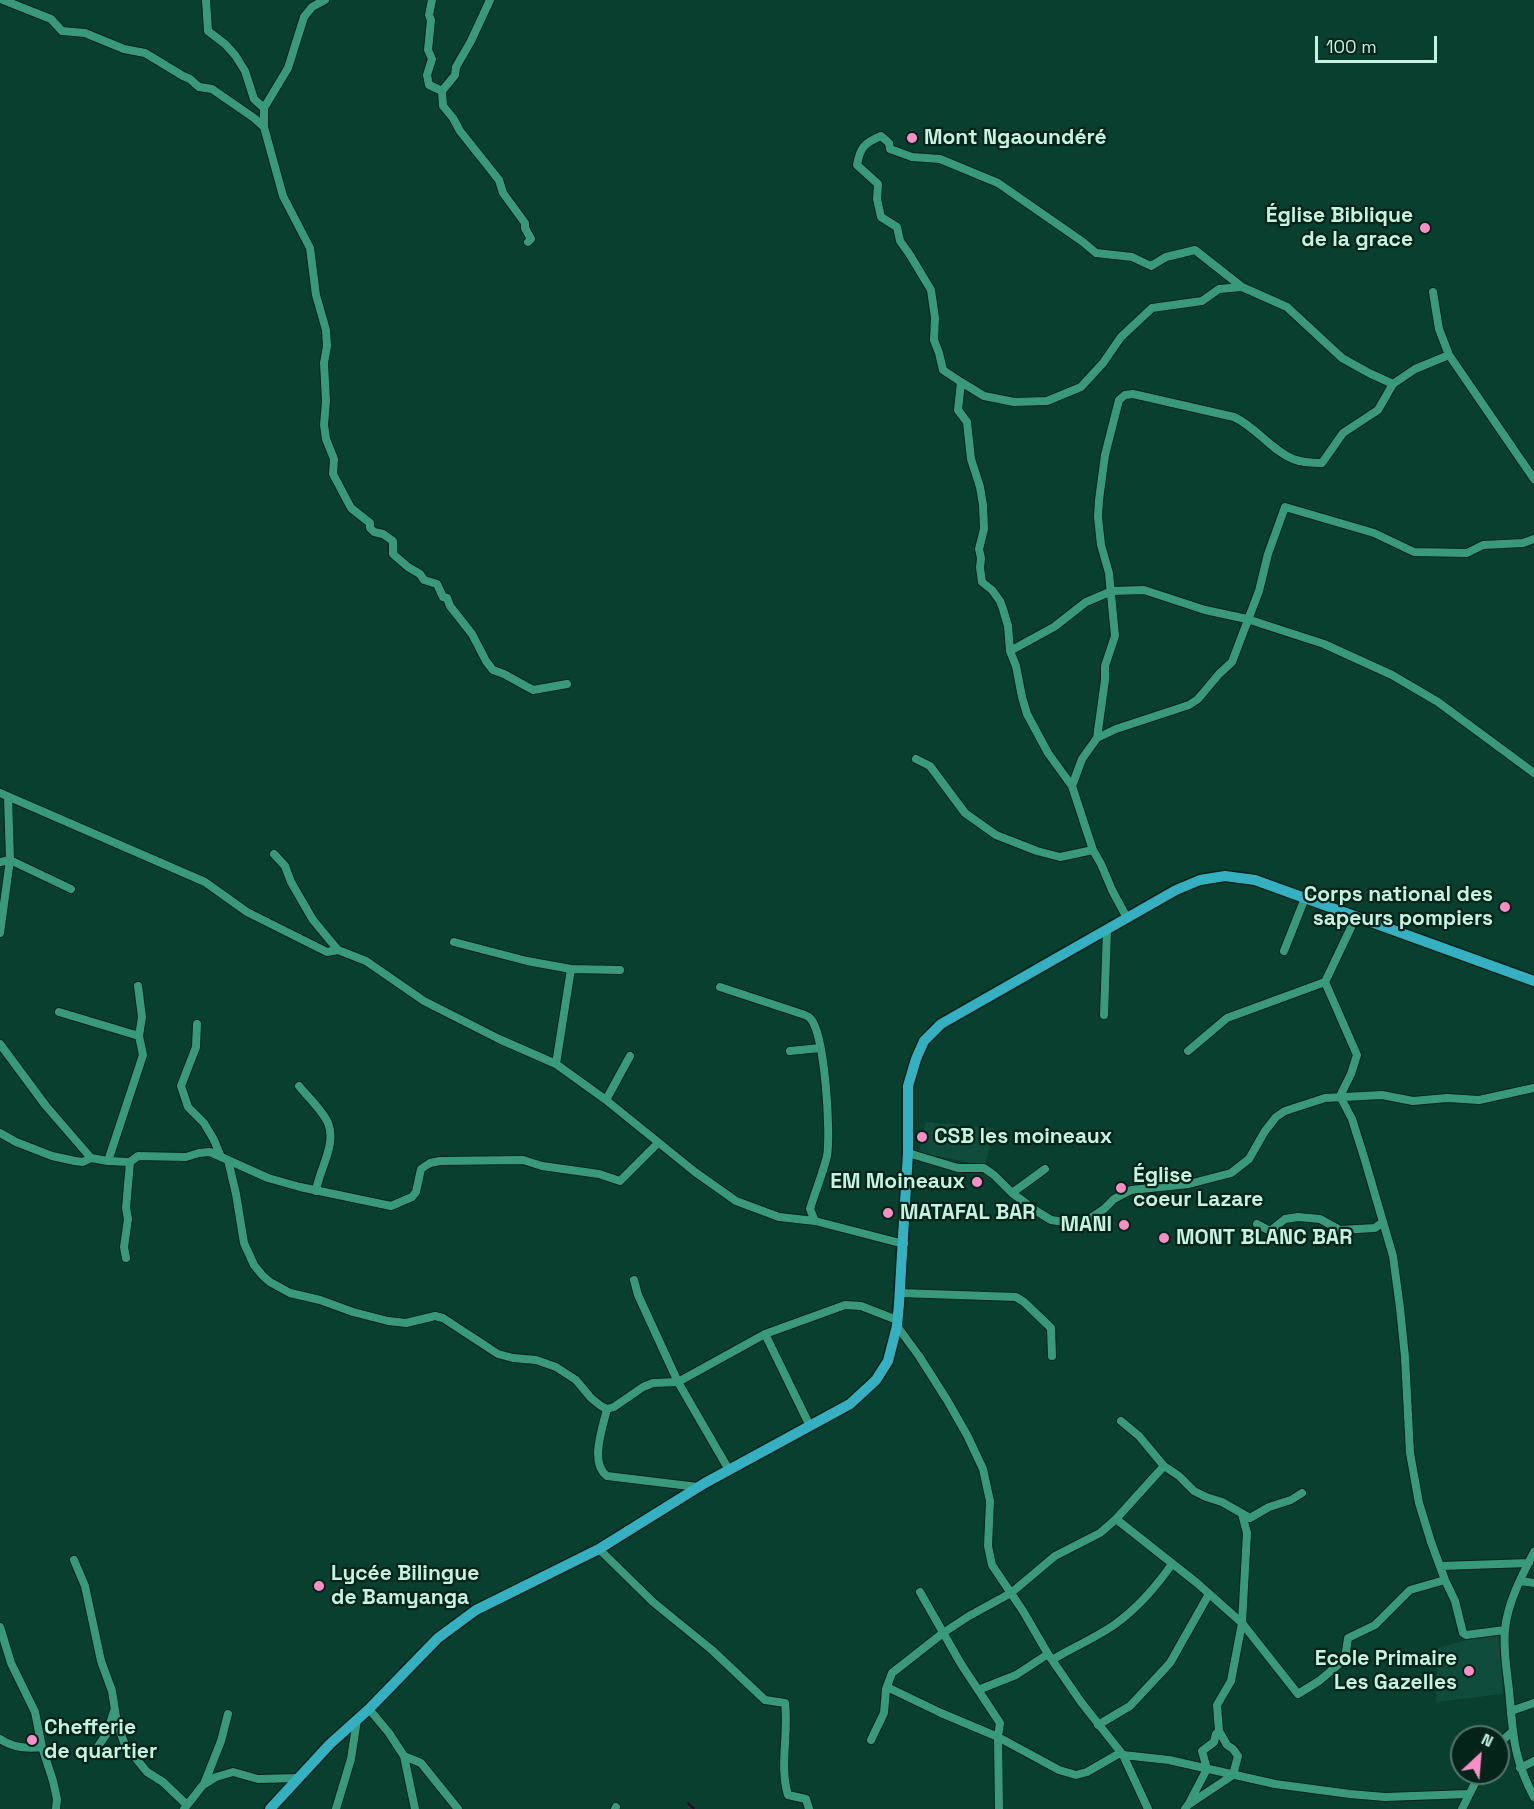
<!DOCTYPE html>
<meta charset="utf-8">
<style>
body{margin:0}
#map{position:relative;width:1534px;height:1809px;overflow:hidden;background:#083f2f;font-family:"Space Grotesk",sans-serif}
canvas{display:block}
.north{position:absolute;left:1450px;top:1725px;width:60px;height:60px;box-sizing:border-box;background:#042319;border:2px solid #527669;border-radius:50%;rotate:26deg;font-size:16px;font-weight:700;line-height:24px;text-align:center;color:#c6f2e0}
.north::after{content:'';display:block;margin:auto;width:21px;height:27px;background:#fa8fc7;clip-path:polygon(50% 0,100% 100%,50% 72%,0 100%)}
.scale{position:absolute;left:1315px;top:36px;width:122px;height:27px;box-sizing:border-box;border:3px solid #c6f2e0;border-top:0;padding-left:8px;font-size:18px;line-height:21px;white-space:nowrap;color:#c6f2e0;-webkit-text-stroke:4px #042319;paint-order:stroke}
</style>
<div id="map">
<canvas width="1534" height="1809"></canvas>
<div class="north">N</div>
<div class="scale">100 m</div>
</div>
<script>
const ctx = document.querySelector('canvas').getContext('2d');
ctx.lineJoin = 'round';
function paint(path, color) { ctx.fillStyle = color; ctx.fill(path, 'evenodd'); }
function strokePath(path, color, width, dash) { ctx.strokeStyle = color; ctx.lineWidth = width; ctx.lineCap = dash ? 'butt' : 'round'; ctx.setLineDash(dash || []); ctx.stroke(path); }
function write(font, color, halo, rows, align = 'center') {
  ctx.font = font + ' "Space Grotesk",sans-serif'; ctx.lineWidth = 4.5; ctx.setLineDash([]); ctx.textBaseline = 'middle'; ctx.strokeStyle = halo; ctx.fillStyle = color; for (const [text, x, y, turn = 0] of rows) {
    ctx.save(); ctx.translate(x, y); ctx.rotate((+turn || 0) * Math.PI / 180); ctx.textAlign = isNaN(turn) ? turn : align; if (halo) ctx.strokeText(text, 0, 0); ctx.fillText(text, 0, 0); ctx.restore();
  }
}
const built = new Path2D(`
 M926,1122L994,1128L985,1166L919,1152Z
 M1499,1631L1503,1694L1436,1702L1438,1648Z`);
const stream = new Path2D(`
 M688,1803L694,1809`);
const minor = new Path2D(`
 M3,0L51,19L62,31L85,33L124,49L145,53L183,76L190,79L199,87L212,89L254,118L264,127L283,196L310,248L316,295L326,330L327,346L324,363L326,401L324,425L326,439L334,459L333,474L351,508L370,523V528L374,532L383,534L393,541V554L408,567L420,574L424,580L437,584L443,597L447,598L450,606L472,634L486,661L493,670L504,674L533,690L567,684
 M206,0L208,31L225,44L235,55L245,71L254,99L264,108V127
 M432,0L429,15L431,20L428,50L432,59L427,75L429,85L442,91L443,106L453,118L460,131L499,180L503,193L525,223V228L531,239L528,242
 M442,91L455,75L456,67L471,41L490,0
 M264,108L288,68L304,17L312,7L325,0
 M1433,292L1439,329L1449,355L1534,479
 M961,382L984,396L1014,402L1047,401L1081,387L1103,363L1121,337L1152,308L1202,301L1219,289L1242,287
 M1010,651L1054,627L1086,602L1112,591L1144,590L1205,610L1247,619L1324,644L1392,675L1438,702L1534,773
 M1097,738L1116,729L1189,705L1198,699L1219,674L1232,662L1259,591L1268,554L1285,507L1374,533L1414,552L1467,553L1483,545L1523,543L1534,539
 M916,759L930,766L965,813L996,835L1037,851L1060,857L1093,850
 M1072,786L1082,759L1097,738L1105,680V666L1115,636L1109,573L1101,545L1098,517L1099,500L1105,455L1119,400L1125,395L1133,394L1234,417C1256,427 1271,450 1293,459C1303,463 1313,463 1322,463L1343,433L1378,410L1393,384
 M0,793L205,882L247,912L327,952L338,950L366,961L424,1001L499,1039L556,1064L606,1100L695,1172L736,1201L779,1217L815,1221L904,1244
 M274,854L285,866L291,882L313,920L338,950
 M0,862L10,860L71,889
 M1356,917L1325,982L1357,1055L1351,1074L1340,1096L1352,1119L1364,1157L1393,1256L1400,1308L1405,1357L1410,1453L1419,1503L1431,1542L1445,1580L1455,1601L1463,1633L1466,1635L1505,1630
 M1127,918L1112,890L1101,864L1093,850L1072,786L1048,753L1027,714L1022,697L1016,666L1010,651L1008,626L1003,609L1000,601L992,590L982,582L980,568L981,558L979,549L984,529L983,505L980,487L971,459L967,422L958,410L961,382L943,370L939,353L934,340L935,318L931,290L910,255L900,241L897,227L881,217L877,199L878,184L857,165C860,148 864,143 881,136L889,143L890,149L912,157L940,159L998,183L1083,242L1096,253L1132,257L1151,266L1166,257L1195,250L1242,287L1287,307L1342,358L1369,373L1393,384L1415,369L1449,355
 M0,933L10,860L8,797
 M454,942L527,961L571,969L620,970
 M1284,951L1305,898
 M138,986L142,1017L139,1036
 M720,987L802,1014C805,1015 808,1016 810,1018C825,1032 831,1134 827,1156C823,1173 815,1192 810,1209L815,1221
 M59,1012L139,1036L143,1055L108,1161
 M1104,1015L1107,931
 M197,1024L196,1047L181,1086L188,1107L204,1123L214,1140L221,1157
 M0,1044L46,1106L91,1158
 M790,1051L820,1048
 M1188,1051L1227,1018L1325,982
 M556,1064L571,969
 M299,1086C307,1096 323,1111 328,1123C337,1144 319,1170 316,1191
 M606,1100L630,1056
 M0,1133L16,1142L52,1156L75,1161L83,1162L91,1158L108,1161L130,1162L138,1156L186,1157L199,1153L210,1152L268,1178L300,1187L391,1206L412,1197L416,1192L421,1169L430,1163L440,1161L523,1160L542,1166L599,1174L620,1181L658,1143
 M908,1153L958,1168H984L994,1175L1012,1193L1038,1212L1051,1220L1072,1223L1086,1221L1104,1209L1114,1199L1131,1190L1189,1184L1231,1173L1249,1159L1265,1131L1276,1117L1285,1111L1325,1098L1382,1095L1413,1101L1447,1098L1479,1100L1534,1088
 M228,1160L236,1194L244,1243L254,1265L263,1276L270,1282L290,1293L320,1300L353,1312L388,1321L406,1323L435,1316L443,1318L498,1354L513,1358L536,1360L556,1367L576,1380L591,1398L601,1406L607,1409L614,1407L643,1387L653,1383L678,1382L765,1334L845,1305L861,1306L897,1320
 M1012,1193L1045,1169
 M1257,1224L1270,1231L1285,1219L1298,1217L1320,1219L1340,1230L1375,1228L1383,1222
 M126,1258L124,1247L128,1219L126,1208L130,1162
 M634,1280L638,1295L678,1382L729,1470
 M900,1293L1016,1297L1024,1302L1051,1328L1052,1356
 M897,1326L919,1356L947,1400L967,1435L983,1469L990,1501L988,1546L992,1565L1023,1611L1048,1654L1081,1702L1123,1755L1148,1809
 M765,1334L810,1426
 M607,1409C603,1427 589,1463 607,1476L698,1487
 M1121,1421L1139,1436L1164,1466L1179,1476L1194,1491L1206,1497L1222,1502L1250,1518L1269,1507L1291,1500L1302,1493
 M1116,1519L1197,1583L1242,1623L1298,1694L1319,1681L1345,1659L1348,1638L1375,1625L1410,1590L1445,1580
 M599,1549L653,1602L712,1650L765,1700L785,1703C789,1733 779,1766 788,1795L806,1799L809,1809
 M1534,1552C1522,1575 1507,1604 1505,1630C1503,1650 1507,1671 1509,1690C1513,1733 1513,1758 1534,1797
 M74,1560L85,1586L101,1661L112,1691L117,1723L125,1745L147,1772L163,1782L187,1805
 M1440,1566L1529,1563
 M1521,1581L1534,1583
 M920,1592L961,1664L1000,1723L998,1737L999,1809
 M0,1627L11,1663L35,1712L42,1747L53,1781L57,1799L56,1809
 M1052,1660C1072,1648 1095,1638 1114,1625C1138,1608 1156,1587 1172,1564
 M887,1687L941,1713L998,1737L1059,1770L1076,1775L1087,1772L1120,1753
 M978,1690L1016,1675L1048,1654
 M369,1709L389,1733L404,1756L421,1763L458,1809
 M1511,1711L1534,1703
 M1098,1725L1130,1706L1170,1663L1209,1594
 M0,1739C13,1748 27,1749 42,1747
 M871,1740L884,1713L886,1689L892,1673L943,1633L969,1616L1011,1593L1055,1556L1100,1533L1116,1519L1164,1466
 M1498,1744L1512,1732
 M99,1745L107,1733L114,1711
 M1123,1755L1169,1760L1275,1784L1350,1794L1385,1797L1468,1794
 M404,1756L415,1809
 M1520,1768L1534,1761
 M204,1784L221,1741L228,1714
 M1188,1805L1207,1769L1202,1751L1214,1742L1216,1734L1219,1731
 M184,1809L203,1785L216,1777L233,1772L258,1779L298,1778
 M336,1809L351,1759L357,1720
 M615,1809L616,1807
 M1185,1809L1188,1805L1233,1775L1238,1756L1233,1749L1227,1745L1219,1731L1217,1705L1231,1681L1242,1623L1247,1533L1242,1514
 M1462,1809L1480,1773`);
const major = new Path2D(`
 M270,1809L330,1744L369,1709L438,1638L476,1610L599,1549L705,1483L850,1404L876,1380L888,1361L897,1326L899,1304L908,1153V1086L916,1059L924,1041L941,1024L1176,890L1200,880L1225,876L1255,880L1534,981`);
const markers = [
 [912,138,6,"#fa8fc7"],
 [1425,228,6,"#fa8fc7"],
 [1505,907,6,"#fa8fc7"],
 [922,1137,6,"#fa8fc7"],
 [977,1182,6,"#fa8fc7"],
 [1121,1188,6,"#fa8fc7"],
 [888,1213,6,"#fa8fc7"],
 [1124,1225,6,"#fa8fc7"],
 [1164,1238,6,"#fa8fc7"],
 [319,1586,6,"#fa8fc7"],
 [1469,1671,6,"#fa8fc7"],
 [32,1740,6,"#fa8fc7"]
];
const poiNames = [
 ["Mont Ngaoundéré",924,138],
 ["Église Biblique",1413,216,"right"],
 ["de la grace",1413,240,"right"],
 ["Corps national des",1493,895,"right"],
 ["sapeurs pompiers",1493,919,"right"],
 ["CSB les moineaux",934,1137],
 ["Église",1133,1176],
 ["coeur Lazare",1133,1200],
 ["EM Moineaux",965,1182,"right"],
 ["MATAFAL BAR",900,1213],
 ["MANI",1112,1225,"right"],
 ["MONT BLANC BAR",1176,1238],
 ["Lycée Bilingue",331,1574],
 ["de Bamyanga",331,1598],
 ["Ecole Primaire",1457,1659,"right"],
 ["Les Gazelles",1457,1683,"right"],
 ["Chefferie",44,1728],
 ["de quartier",44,1752]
];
paint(built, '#104c3b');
strokePath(stream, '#3d0027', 2);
strokePath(minor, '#042319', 10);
strokePath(major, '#042319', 13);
strokePath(minor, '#389a7a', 8);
strokePath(major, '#34b0c1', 10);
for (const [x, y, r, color] of markers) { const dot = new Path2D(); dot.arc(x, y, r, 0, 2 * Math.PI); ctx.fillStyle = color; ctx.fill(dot); strokePath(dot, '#042319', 2); }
write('bold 21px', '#c6f2e0', '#042319', poiNames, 'left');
</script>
